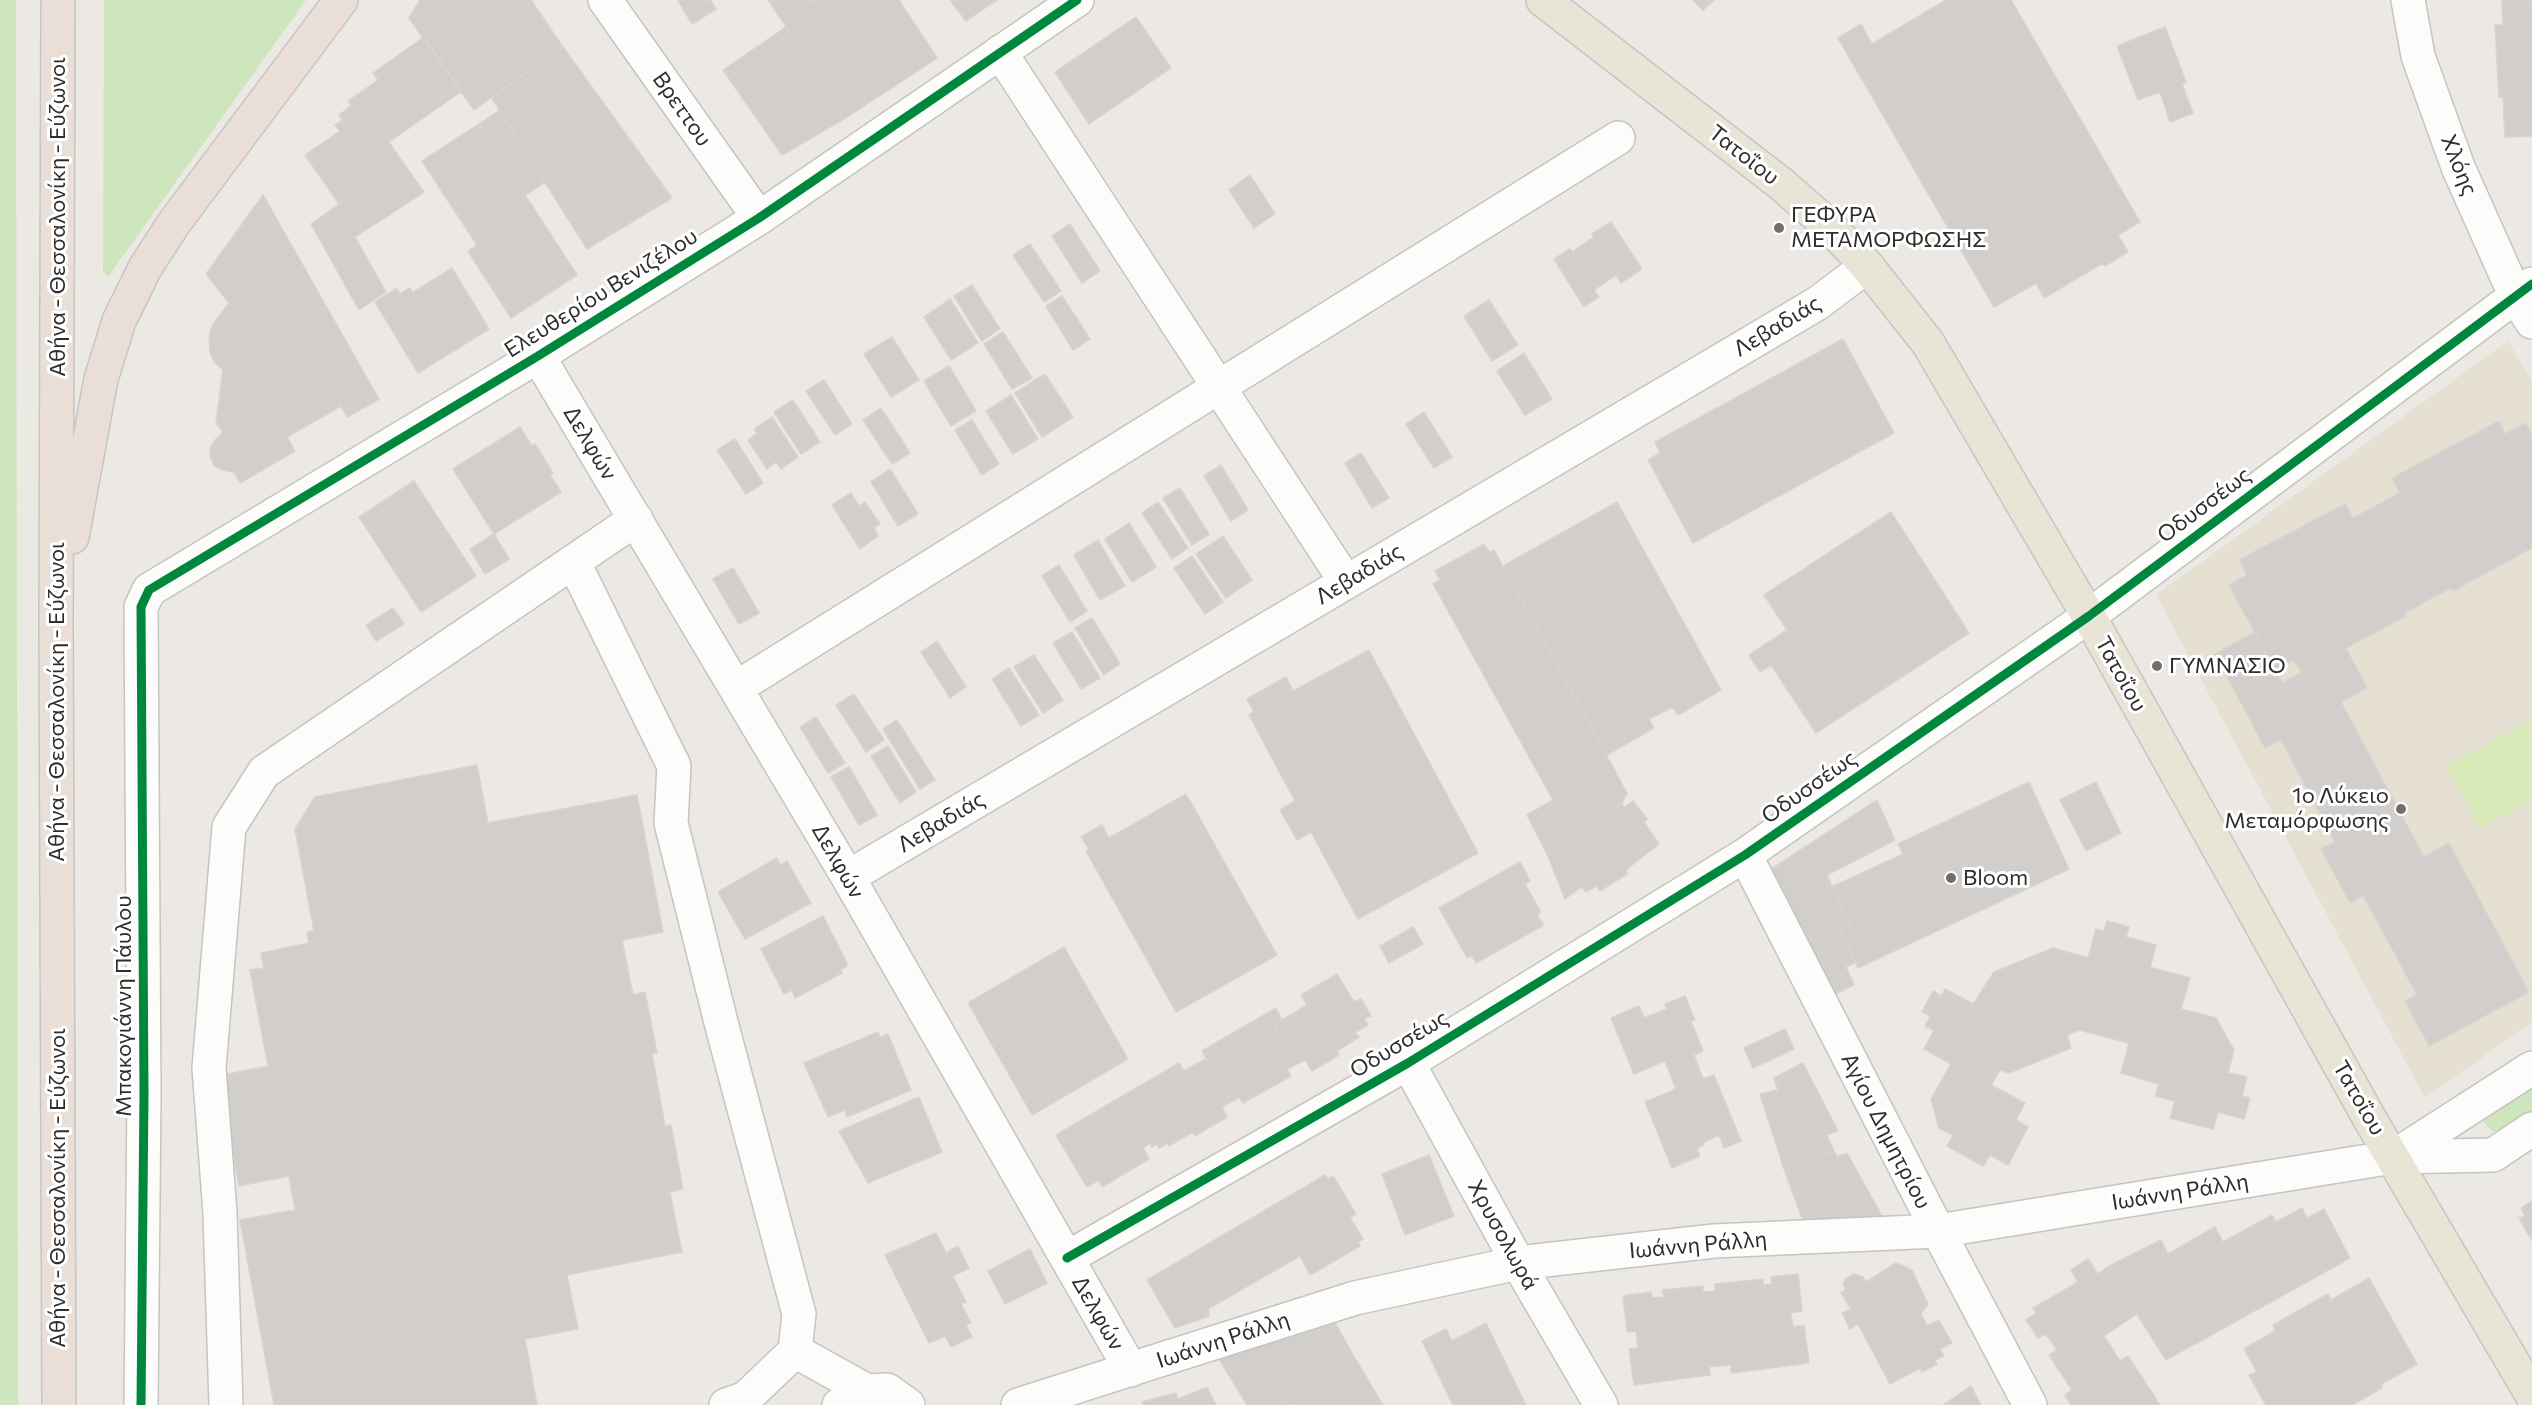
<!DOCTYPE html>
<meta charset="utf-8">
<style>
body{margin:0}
canvas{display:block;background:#ece8e4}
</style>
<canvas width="2532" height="1405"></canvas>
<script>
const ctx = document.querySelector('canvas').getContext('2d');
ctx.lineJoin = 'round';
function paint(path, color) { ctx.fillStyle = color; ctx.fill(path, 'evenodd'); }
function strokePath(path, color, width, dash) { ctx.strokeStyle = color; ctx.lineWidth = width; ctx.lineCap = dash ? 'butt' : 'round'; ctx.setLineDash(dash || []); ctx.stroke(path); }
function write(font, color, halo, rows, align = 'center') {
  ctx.font = font + ' Commissioner,sans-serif'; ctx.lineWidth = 6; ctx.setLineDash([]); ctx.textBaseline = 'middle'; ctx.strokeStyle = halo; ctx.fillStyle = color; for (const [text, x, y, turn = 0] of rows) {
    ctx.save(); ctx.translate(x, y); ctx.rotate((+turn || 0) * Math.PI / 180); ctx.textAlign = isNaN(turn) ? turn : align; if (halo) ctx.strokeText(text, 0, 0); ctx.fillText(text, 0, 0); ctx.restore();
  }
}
const education = new Path2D(`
 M2508,341L2532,381V1022L2425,1098L2156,595Z`);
const green = new Path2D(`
 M0,0H16L18,1405H0Z
 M104,0H306L108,277L103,272Z
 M2532,1080V1111L2503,1131H2492L2484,1122L2488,1109Z`);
const pitch = new Path2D(`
 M2532,719V800L2480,828L2447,766Z`);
const building = new Path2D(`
 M420,0H531L563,47L474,110L409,18Z
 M678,0H710L716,9L692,24Z
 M768,0H816L783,22Z
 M816,0H899L937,58L844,119L783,22Z
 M950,0H997L966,21Z
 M1693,0H1714L1703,10Z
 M1946,0H2011L2140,222L2118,235L2128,252L2105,266L2103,263L2044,298L2036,283L1994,307L1838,38L1861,24L1872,44Z
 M2502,0H2532V136L2505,137L2503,97H2499L2495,25H2503Z
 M1136,17L1171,68L1089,124L1055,72Z
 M786,27L844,119L782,155L723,70Z
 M2165,27L2186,82L2182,84L2193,113L2170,122L2160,92L2138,100L2117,46Z
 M424,37L462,91L389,142L401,160L339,204L305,155L340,131L335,125L343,120L339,115L351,106L348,101L378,80L373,73Z
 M563,47L672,198L587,249L491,97Z
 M499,111L545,182L525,195L479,124Z
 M479,124L577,275L511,318L468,251L477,245L422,161Z
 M401,160L424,192L355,237L386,292L359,310L311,224Z
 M1250,175L1275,214L1254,228L1229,190Z
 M263,195L379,399L347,417L341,406L287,437L295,451L240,483L234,472L222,470L214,465L210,456V448L215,440L223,432L216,423L223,370L214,362L210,352L209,336L213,324L229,303L206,274Z
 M1611,222L1642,269L1621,283L1616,275L1594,290L1599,297L1584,307L1554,259L1570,249L1572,252L1594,237L1592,234Z
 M1070,224L1100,271L1082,283L1052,236Z
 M1030,244L1061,291L1044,302L1013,255Z
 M452,268L489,329L418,373L375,302L397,288L400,294L410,288L412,293Z
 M972,285L1000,329L982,341L954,296Z
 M1062,296L1090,339L1073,350L1046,306Z
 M950,299L978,343L951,360L924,317Z
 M1489,300L1518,345L1492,361L1464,316Z
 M1003,332L1032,378L1012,389L984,344Z
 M892,337L919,380L891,397L864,354Z
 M1843,339L1894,433L1693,543L1648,460L1660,453L1655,442Z
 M1524,353L1552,399L1525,415L1497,371Z
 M949,366L976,411L951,426L924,381Z
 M1045,374L1073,417L1042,437L1015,393Z
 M824,380L852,424L835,435L806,391Z
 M1011,395L1038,439L1013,454L986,411Z
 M793,400L820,442L801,454L774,412Z
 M881,408L910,453L892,464L863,420Z
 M1424,412L1452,457L1434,468L1406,424Z
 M772,417L798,457L781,469L776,462L767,469L748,440L757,433L754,429Z
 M972,420L999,464L982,475L955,430Z
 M2499,421L2505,434L2526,423L2532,435V548L2453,591L2451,588L2404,613L2406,616L2301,672L2294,660L2275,670L2229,585L2247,575L2239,560L2345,504L2353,518L2400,493L2392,478Z
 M520,427L532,446L535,444L553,473L550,475L561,492L494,534L453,469Z
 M735,439L763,483L746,494L717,450Z
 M1361,453L1389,498L1372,508L1345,463Z
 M1221,465L1248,510L1231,521L1204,476Z
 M890,469L918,514L898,526L871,482Z
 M414,481L476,576L421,612L359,517Z
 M1180,488L1209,534L1192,545L1163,498Z
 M851,493L859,506L865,502L880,524L874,528L878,536L860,549L832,505Z
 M1158,502L1188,548L1172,559L1142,513Z
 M1617,502L1721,690L1678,715L1673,707L1649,719L1654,728L1607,755L1503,566Z
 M1891,512L1969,633L1816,733L1771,665L1760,672L1749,655L1787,630L1764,595Z
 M1129,523L1156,567L1132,582L1105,539Z
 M494,534L509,559L485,574L470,549Z
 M1223,536L1252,580L1226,598L1196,554Z
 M1098,540L1125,586L1100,600L1074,555Z
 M1484,544L1489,552L1494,550L1627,793L1622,803L1548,856L1527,815L1553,800L1433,584L1440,580L1435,571Z
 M1192,556L1223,602L1205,614L1174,568Z
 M1059,565L1087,611L1070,622L1042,576Z
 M733,568L759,613L739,624L713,579Z
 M393,608L404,624L376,641L366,625Z
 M1092,618L1120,664L1104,675L1075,628Z
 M1072,632L1100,678L1081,689L1053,643Z
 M2255,632L2282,683L2346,648L2367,688L2341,702L2424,857L2449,843L2529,992L2429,1046L2405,1001L2417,995L2363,895L2350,903L2321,849L2335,842L2281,740L2265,748L2215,654Z
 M937,641L966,687L950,698L921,652Z
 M1369,650L1478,853L1358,919L1311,832L1297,840L1280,810L1295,801L1249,715L1254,712L1247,699L1286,677L1293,691Z
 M1034,655L1063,700L1043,713L1014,667Z
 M1009,668L1039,715L1021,726L992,679Z
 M854,694L884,740L866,752L836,705Z
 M816,717L845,763L828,773L800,727Z
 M897,720L935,780L920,789L883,729Z
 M888,746L916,792L900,803L871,756Z
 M477,765L488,823L637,795L663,932L622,940L633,995L645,992L657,1053L652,1054L665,1126L671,1125L683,1189L670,1192L682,1252L567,1275L578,1329L525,1339L537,1405H274L240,1220L295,1210L289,1176L239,1186L218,1076L268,1066L250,970L264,968L261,953L309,943L307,932L314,931L295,829L315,797Z
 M849,767L877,815L859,825L831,777Z
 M2029,782L2069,869L1858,968L1840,929L1850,925L1832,887L1903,854L1898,844Z
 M2096,782L2121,833L2086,851L2060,800Z
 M1186,794L1277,955L1176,1012L1086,851L1089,849L1081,837L1102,825L1109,838Z
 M1877,800L1895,840L1827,875L1850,925L1840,929L1856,962L1846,967L1854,985L1831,996L1770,870Z
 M1633,801L1647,819L1644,822L1659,844L1627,869V874L1600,891L1597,886L1586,892L1582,887L1565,899L1548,856L1622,803L1624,807Z
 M777,858L780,865L787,861L811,903L745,939L718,892Z
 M1520,862L1530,881L1525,884L1541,912L1537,915L1544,925L1476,963L1472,955L1467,958L1439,908Z
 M823,916L848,965L841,969L842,973L795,998L792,990L784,994L761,949Z
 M2107,921L2129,927L2126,937L2156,945L2150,967L2190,978L2181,1009L2216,1018L2234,1050L2228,1073L2247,1077L2242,1096L2250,1098L2244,1119L2218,1112L2213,1129L2170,1118L2175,1101L2155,1096L2159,1084L2121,1073L2129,1043L2079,1030L2067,1035L2071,1048L2009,1073L2000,1070L1991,1085L2025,1103L2016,1120L2028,1127L2008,1165L1990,1155L1983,1166L1947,1146L1953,1135L1939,1128L1931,1099L1951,1064L1924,1049L1934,1030L1925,1026L1931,1016L1922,1012L1933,991L1941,996L1945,989L1973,1004L1994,972L2053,948L2088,958L2096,929L2104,931Z
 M1413,927L1423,944L1389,963L1380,946Z
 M1064,947L1128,1059L1032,1115L968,1003Z
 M1337,974L1354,1002L1361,999L1371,1016L1364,1019L1368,1025L1355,1032L1359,1037L1337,1051L1339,1055L1312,1071L1305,1060L1297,1064L1274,1025L1307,1005L1301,995Z
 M1685,996L1695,1020L1691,1021L1703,1051L1694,1055L1703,1079L1714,1075L1741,1141L1724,1148L1719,1135L1704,1142V1145L1697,1148L1700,1156L1672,1168L1645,1102L1676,1089L1665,1061L1634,1074L1611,1018L1639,1006L1644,1018L1667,1009L1665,1004Z
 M1276,1008L1282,1020L1274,1025L1297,1064L1287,1069L1291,1076L1243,1103L1239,1097L1231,1102L1202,1051Z
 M1785,1029L1794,1049L1753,1068L1744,1048Z
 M878,1032L880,1038L888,1034L911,1090L847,1117L845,1110L828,1117L804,1063Z
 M1206,1059L1231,1102L1222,1107L1227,1117L1195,1136L1193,1132L1169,1146L1168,1143L1159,1148L1157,1144L1152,1147L1150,1143L1143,1148L1149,1159L1102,1187L1099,1180L1087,1187L1056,1135L1179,1063L1184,1071Z
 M1803,1063L1838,1131L1827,1135L1834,1151L1785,1172L1760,1094L1778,1090L1774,1078Z
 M919,1097L942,1152L868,1183L839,1131Z
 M1834,1151L1837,1157L1847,1153L1882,1216L1804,1223L1785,1172Z
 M1429,1155L1454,1216L1405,1235L1382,1174Z
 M1325,1175L1328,1179L1333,1176L1356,1214L1350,1218L1363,1239L1358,1242L1360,1246L1310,1275L1300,1256L1208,1309L1209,1316L1175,1328L1147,1280Z
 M2532,1201V1241L2519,1218L2525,1216L2521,1208Z
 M2302,1208L2307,1218L2324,1209L2350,1258L2166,1360L2107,1267L2161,1240L2168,1254L2215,1227L2223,1242L2272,1215L2276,1222Z
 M936,1233L946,1253L958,1246L969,1268L953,1276L966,1302L961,1304L971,1323L966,1325L972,1337L951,1347L945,1336L929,1343L885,1255Z
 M1030,1249L1047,1283L1005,1304L988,1271Z
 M2088,1259L2098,1274L2107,1267L2137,1314L2104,1336L2120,1361L2128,1356L2160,1405H2071L2065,1395L2072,1390L2049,1355L2057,1350L2046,1334L2038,1338L2026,1320L2036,1313L2033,1308L2078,1282L2071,1270Z
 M1896,1263L1912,1270L1928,1304L1921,1314L1927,1326L1939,1320L1952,1343L1940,1349L1944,1356L1935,1360L1937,1364L1922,1372L1920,1368L1890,1384L1858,1324L1850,1329L1842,1313L1851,1309L1841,1293L1846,1289L1843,1285L1845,1279L1854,1274L1863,1277L1866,1282Z
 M1798,1274L1802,1311L1791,1313L1793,1327L1804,1325L1809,1363L1731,1373V1365L1709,1367L1710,1375L1634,1385L1629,1349L1638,1348L1636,1331L1627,1332L1623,1296L1651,1292L1652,1298L1664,1297L1662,1290L1703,1286V1292L1715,1291V1284L1763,1279V1285L1772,1284L1771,1277Z
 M2369,1278L2417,1364L2381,1384L2382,1388L2352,1405H2266L2249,1375L2257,1372L2244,1349L2275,1331L2273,1325L2328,1294L2331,1300Z
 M1335,1323L1356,1360L1281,1405H1247L1219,1359Z
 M1486,1323L1522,1397L1506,1405H1453L1422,1341L1446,1329L1452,1341Z
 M1356,1360L1383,1405H1281Z
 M1971,1386L1981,1405H1943Z
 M1207,1387L1216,1405H1144L1142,1402L1176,1393L1178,1399Z
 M1522,1397L1526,1405H1506Z`);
const minor = new Path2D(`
 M605,0L759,218
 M2408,0L2418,56L2458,167L2516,297L2532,322
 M1000,52L1346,582
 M538,356L848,877L1131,1370
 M574,563L674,766L671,823L723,1030L799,1314L795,1351L746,1398L726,1405
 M736,688L1618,138
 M1745,855L1938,1231L2030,1405
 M848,877L1818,303L1867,266
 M1408,1063L1518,1263L1601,1405
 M2395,1156L2532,1068
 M1067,1258L1408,1063L1745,855L2089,616L2532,284
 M795,1351L867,1391
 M141,1405L144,1094L141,607L149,590L538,356L759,218L1077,0
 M226,1405L220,1213L209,1068L229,827L264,772L636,519
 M839,1405L867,1391L887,1390L908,1405
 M1018,1405L1355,1298L1518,1263L1714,1241L1938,1231L2393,1157L2493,1155L2532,1129`);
const major = new Path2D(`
 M1543,0L1780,183L1829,226L1867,266L1928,343L2099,634L2371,1121L2532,1395`);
const highway = new Path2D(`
 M58,0L56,624L59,1405
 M72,537L101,379L119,321L145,268L174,223L341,0`);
const cycleway = new Path2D(`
 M1067,1258L1408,1063L1745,855L2089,616L2532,284
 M141,1405L144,1094L141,607L149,590L538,356L759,218L1077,0`);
const markers = [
 [1779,228,6,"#706f6e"],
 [2157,666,6,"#706f6e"],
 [2401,809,6,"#706f6e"],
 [1951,878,6,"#706f6e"]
];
const streetNames = [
 ["Βρεττου",682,109,55],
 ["Τατοΐου",1744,155,38],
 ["Χλόης",2459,165,68],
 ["Αθήνα - Θεσσαλονίκη - Εύζωνοι",58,217,-90],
 ["Ελευθερίου Βενιζέλου",601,293,-32],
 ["Λεβαδιάς",1777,326,-31],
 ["Δελφών",590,443,59],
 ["Οδυσσέως",2204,505,-37],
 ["Λεβαδιάς",1359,574,-31],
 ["Τατοΐου",2121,674,61],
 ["Αθήνα - Θεσσαλονίκη - Εύζωνοι",57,702,-90],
 ["Οδυσσέως",1809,787,-35],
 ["Λεβαδιάς",941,822,-31],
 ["Δελφών",838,861,60],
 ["Μπακογιάννη Πάυλου",124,1006,-90],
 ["Οδυσσέως",1399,1044,-31],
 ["Τατοΐου",2359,1098,60],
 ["Αγίου Δημητρίου",1886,1131,63],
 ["Αθήνα - Θεσσαλονίκη - Εύζωνοι",58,1188,-90],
 ["Ιωάννη Ράλλη",2180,1192,-9],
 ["Χρυσολωρά",1503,1235,61],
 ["Ιωάννη Ράλλη",1698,1245,-5],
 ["Δελφών",1098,1313,60],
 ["Ιωάννη Ράλλη",1223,1340,-18]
];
const poiNames = [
 ["ΓΕΦΥΡΑ",1791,215],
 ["ΜΕΤΑΜΟΡΦΩΣΗΣ",1791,240],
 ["ΓΥΜΝΑΣΙΟ",2169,666],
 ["1ο Λύκειο",2389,796,"right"],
 ["Μεταμόρφωσης",2389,821,"right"],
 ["Bloom",1963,878]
];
paint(education, '#e6e0d3');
paint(green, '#cee6be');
paint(pitch, '#d9eabb');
paint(building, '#d1cecb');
strokePath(building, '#d7d4d0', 1.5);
strokePath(minor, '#c5c4c5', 36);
strokePath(major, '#c6c5c4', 36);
strokePath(highway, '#c6c5c4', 36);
strokePath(minor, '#fcfcfb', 33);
strokePath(major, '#e8e4d6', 33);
strokePath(highway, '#eadfd6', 33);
strokePath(cycleway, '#00873e', 9);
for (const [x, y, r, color] of markers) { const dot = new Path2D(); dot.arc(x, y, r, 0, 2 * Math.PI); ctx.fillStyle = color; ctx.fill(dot); strokePath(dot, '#fff', 2); }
write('22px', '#2e2e2e', '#fff', streetNames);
write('22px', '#2e2e2e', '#fff', poiNames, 'left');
</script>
